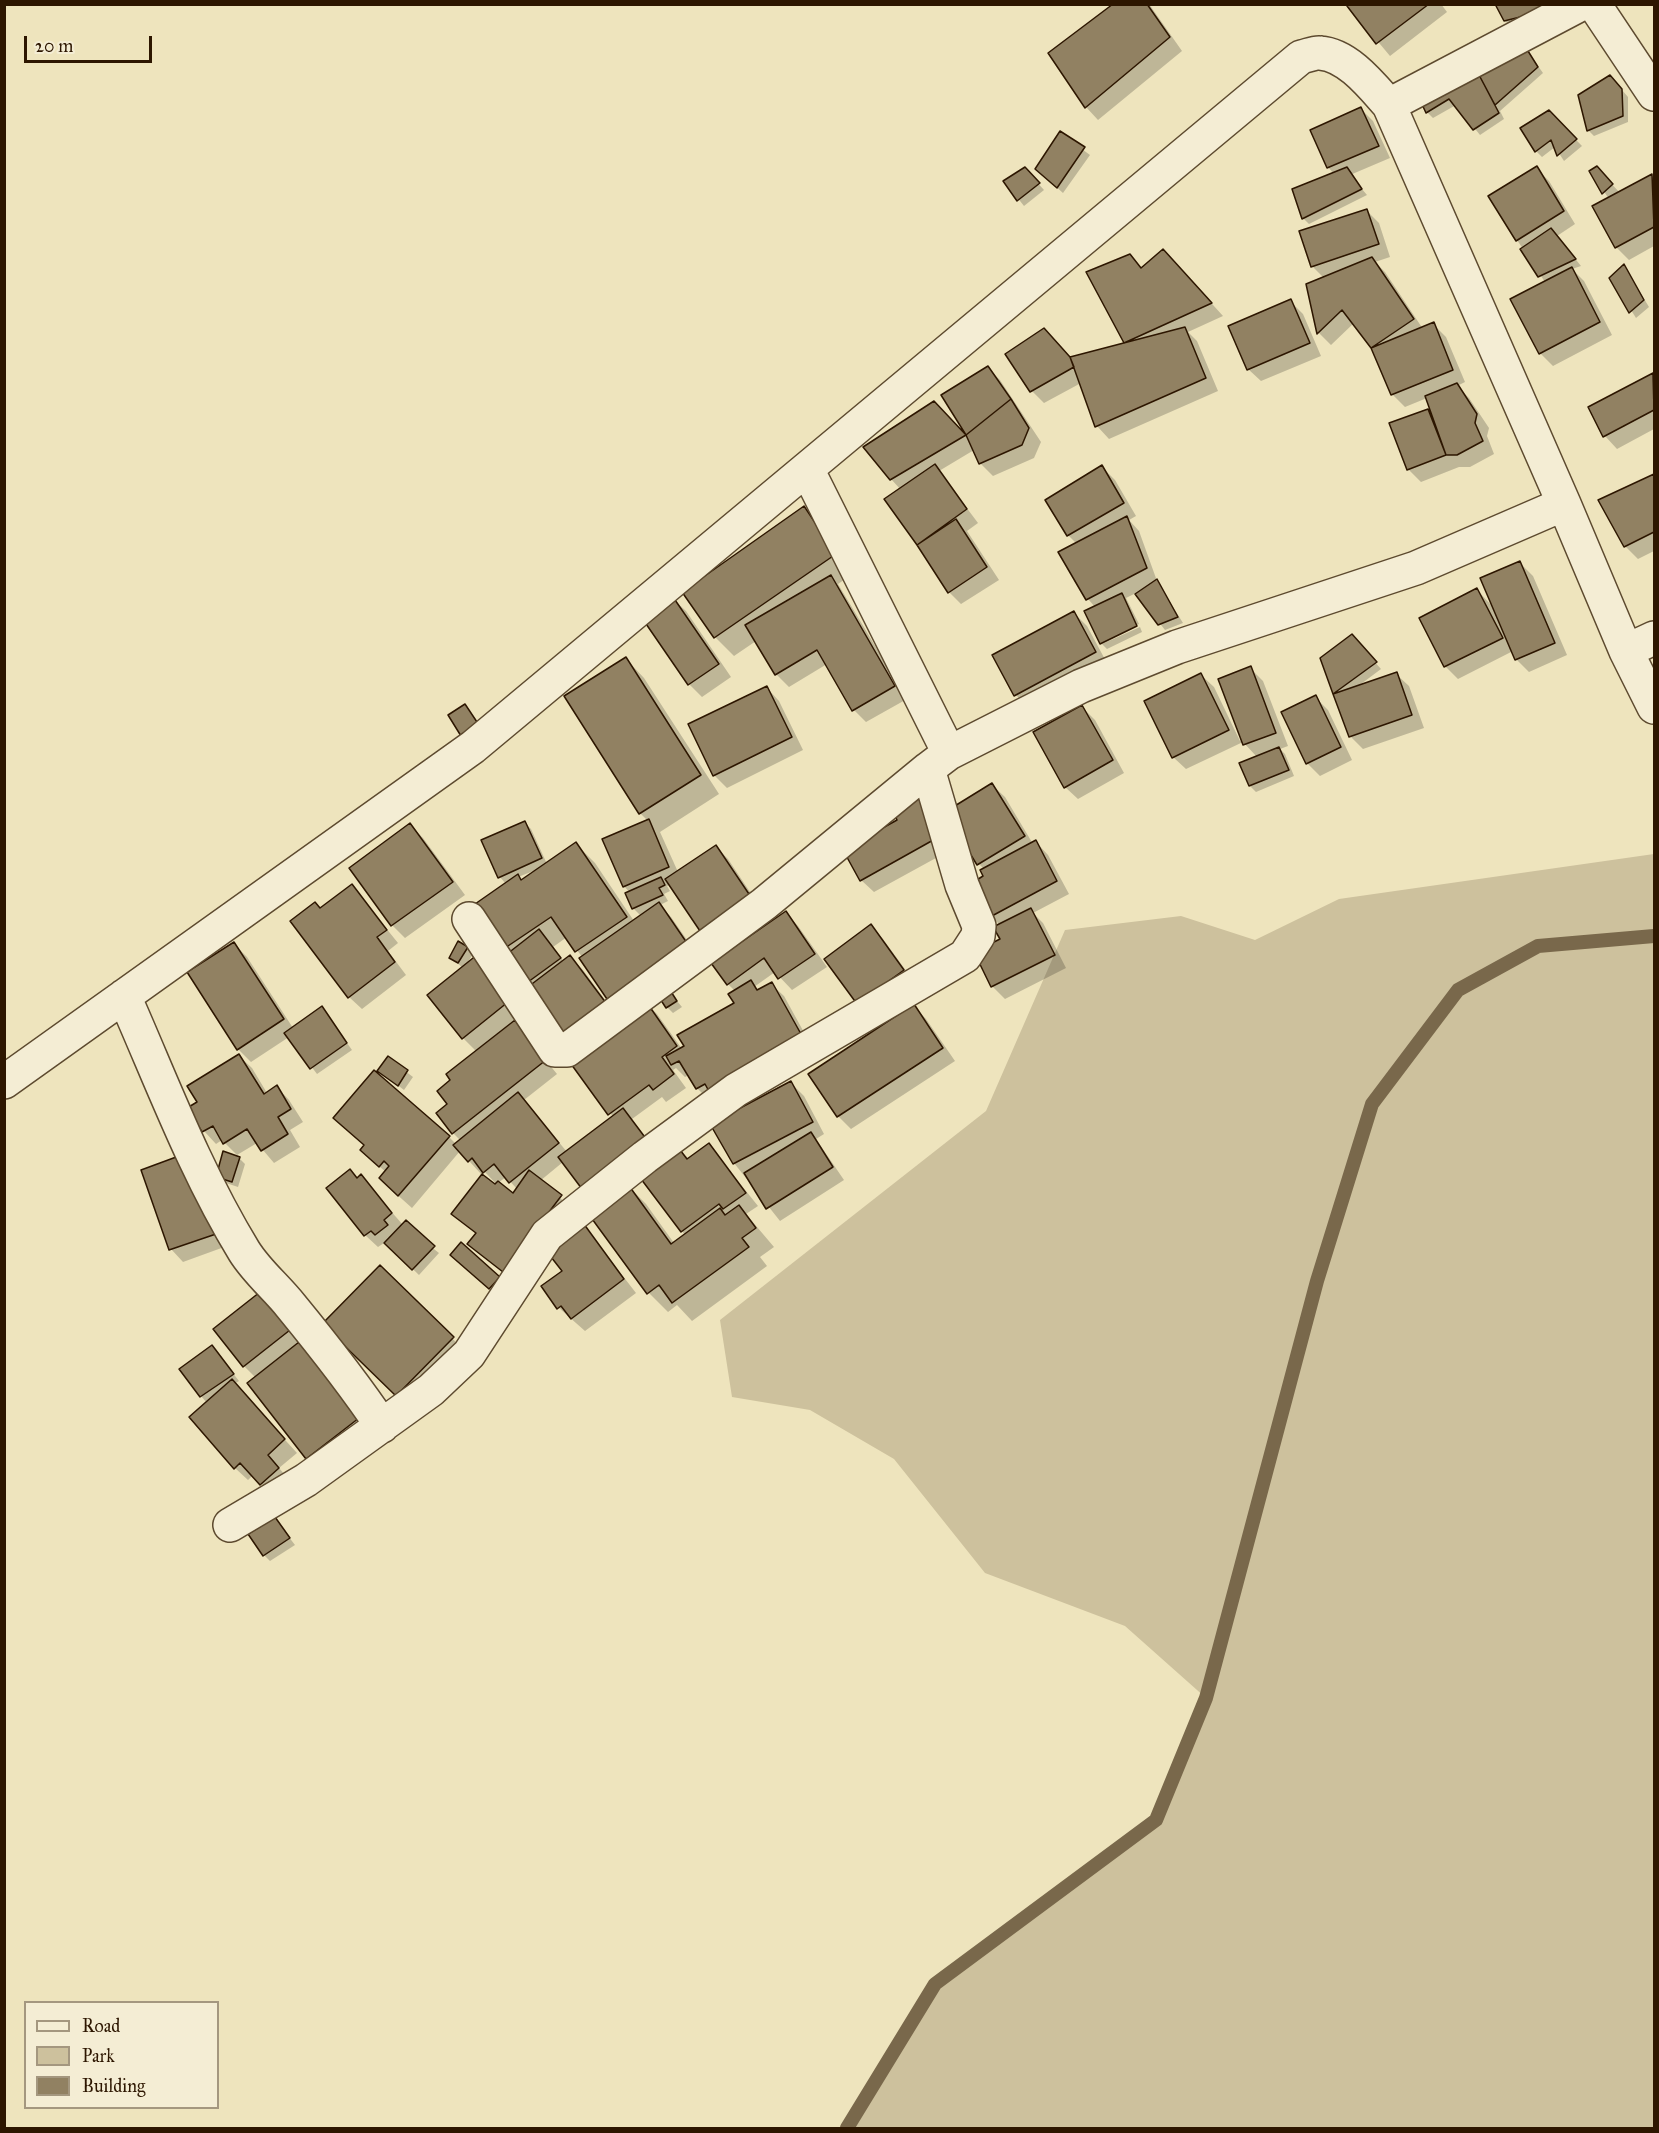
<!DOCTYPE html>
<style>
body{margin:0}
#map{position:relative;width:1659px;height:2133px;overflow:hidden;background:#eee4bd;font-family:"IM FELL Great Primer",serif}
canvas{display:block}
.frame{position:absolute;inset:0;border:6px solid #2d1600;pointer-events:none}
.legend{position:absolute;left:24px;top:2001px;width:195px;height:108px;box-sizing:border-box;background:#f4edd4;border:2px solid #a4977f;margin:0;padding:8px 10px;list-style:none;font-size:18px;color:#2d1600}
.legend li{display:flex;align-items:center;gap:12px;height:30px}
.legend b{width:30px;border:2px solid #a4977f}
.scale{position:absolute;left:24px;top:36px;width:128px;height:27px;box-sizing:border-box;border:3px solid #2d1600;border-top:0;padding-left:8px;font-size:18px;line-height:21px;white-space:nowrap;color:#2d1600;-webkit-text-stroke:4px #f4edd4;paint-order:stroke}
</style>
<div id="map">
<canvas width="1659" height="2133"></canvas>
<div class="frame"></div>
<ul class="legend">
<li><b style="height:8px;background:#f4edd4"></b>Road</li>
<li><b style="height:16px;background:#cdc19d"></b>Park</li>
<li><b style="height:16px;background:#918162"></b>Building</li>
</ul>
<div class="scale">20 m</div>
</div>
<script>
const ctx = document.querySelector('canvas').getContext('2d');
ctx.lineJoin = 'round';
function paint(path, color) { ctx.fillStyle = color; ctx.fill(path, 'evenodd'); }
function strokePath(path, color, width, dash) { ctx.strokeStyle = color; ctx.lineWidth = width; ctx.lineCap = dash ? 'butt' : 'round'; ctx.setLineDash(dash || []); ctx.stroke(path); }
const green = new Path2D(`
 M1654,854V2128H847L935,1984L1156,1820L1206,1698L1125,1626L985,1573L894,1459L810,1410L732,1397L720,1320L986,1111L1065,930L1181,916L1255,940L1339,899Z`);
const shadow = new Path2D(`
 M1115,4H1149L1182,51L1098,120L1086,107L1050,53Z
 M1351,4H1441L1447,12L1390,56L1349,7Z
 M1566,4L1518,33L1505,21Z
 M1523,45L1543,73L1500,111L1504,119L1480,135L1456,105L1433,118L1427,112Z
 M1616,83L1628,97V122L1594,136L1589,131L1580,96Z
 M1361,109L1373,121L1390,158L1350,175L1367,195L1309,224L1303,218L1334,174L1328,167Z
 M1549,112L1582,146L1564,161L1555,147L1542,157L1536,151Z
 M1060,133L1090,155L1063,193L1043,175Z
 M1536,168L1549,181L1575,224L1557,236L1581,266L1572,269L1584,281L1612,335L1553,366L1540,353L1512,300L1545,282L1517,240Z
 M1597,168L1620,193L1652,176L1654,178V246L1629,260L1616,247L1594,206L1609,199L1591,172Z
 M1025,169L1044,190L1024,206L1005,182Z
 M1366,210L1379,223L1390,257L1375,262L1385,272L1423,329L1433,324L1446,337L1465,382L1457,386L1469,398L1489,428L1487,436L1494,454L1470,467H1459L1421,482L1408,469L1391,424L1431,409L1427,398L1405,407L1392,394L1373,347L1354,323L1331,345L1319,333L1307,284L1324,278L1312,266Z
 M1129,256L1142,268L1176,264L1223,316L1188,332L1197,341L1218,391L1109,439L1097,426L1081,383L1044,403L1032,391L1071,359L1126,344L1088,273Z
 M1624,266L1649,307L1636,318L1611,278Z
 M1290,301L1303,314L1321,356L1261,381L1248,369Z
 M988,368L1000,380L1041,442L1034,458L993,476L980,463L974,450L939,471L978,523L967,531L999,580L961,604L949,592L887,500L901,490L891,479L934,403L967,437Z
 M1652,375L1654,429L1617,449L1605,436Z
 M1102,467L1115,480L1136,516L1129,520L1139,531L1157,581L1183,623L1165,630L1136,593L1126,598L1139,624L1101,641L1095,607L1088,599L1060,552L1077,544L1068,535L1047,500Z
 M1654,475V551L1638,559L1625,546L1601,501Z
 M804,508L822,527L854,573L838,584L907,699L866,722L854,710L827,664L789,687L776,674L756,641L734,656L715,637Z
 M1520,563L1533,576L1567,655L1529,672L1516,659L1513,651L1458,679L1445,666L1477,590L1494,608Z
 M673,599L686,611L731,677L702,697L689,684Z
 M1074,613L1087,626L1108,665L1028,708L1016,695L994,656Z
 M1140,627L1142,632L1107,649L1102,644Z
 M1357,642L1381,669L1357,687L1396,674L1409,686L1424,728L1363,749L1350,736L1322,659Z
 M626,659L644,678L719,794L660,832L678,872L716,847L728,859L764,913L671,884L667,886L670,891L664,894L668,901L660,905L671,917L701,960L643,1000L657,1014L682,1049L736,1004L735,991L728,984L786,913L798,926L827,967L792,990L775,972L754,987L759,991L771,984L784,996L812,1047L710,1101L697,1088L689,1075L685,1077L676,1068L673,1070L686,1088L666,1102L662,1097L632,1119L659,1155L674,1144L689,1159L709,1145L758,1206L746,1214L774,1247L760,1257L767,1266L692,1321L677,1305L668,1312L649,1293L589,1212L599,1205L563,1162L540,1181L573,1209L516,1284L469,1244L476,1234L453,1213L500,1188L484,1171L481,1174L460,1151L412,1208L393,1191L386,1172L374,1162L449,1137L456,1144L461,1141L453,1133L449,1104L453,1080L477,1052L463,1038V968L450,957L467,948L473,954L466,965L524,1011L513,1020L557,1074L524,1100L567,1152L613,1117L533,985L509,954L511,953L506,947V884L500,877L525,823L531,829L547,864L576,844L595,863L634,921L641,916L633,908L630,893L624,886L648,821L640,813ZM536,870L522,881L518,877ZM567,937L583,958L620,1020L583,970L570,957L564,962L553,947ZM639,1175L685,1235L674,1243L646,1204L626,1184ZM506,1177L517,1189L513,1195L498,1183Z
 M1250,668L1263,681L1288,746L1280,749L1285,754L1294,776L1256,792L1250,786L1257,757L1243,742L1186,769L1173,757L1201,675L1214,687L1240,741L1242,740Z
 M767,688L779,701L803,750L727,788L714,775Z
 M1315,697L1328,710L1352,760L1320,776L1307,763Z
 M1082,707L1095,720L1124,773L1078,799L1065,787Z
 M992,785L1005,797L1033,844L1036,842L1048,855L1069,894L1033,913L1043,923L1066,968L1005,999L992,986L1002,939L1000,925L991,916L984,869L979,864Z
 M899,820L956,847L874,892L861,880Z
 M410,825L423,838L465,895L405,938L392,925L351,868Z
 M352,886L398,943L388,951L406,975L362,1009L349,997L321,909Z
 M871,926L883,939L915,983L871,1015Z
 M234,944L247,957L293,1028L322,1008L352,1050L317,1074L289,1037L251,1062L238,1049L189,973Z
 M667,989L682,1007L673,1013L667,1007Z
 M914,1006L926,1019L955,1061L851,1129L838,1116Z
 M239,1056L252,1068L267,1093L277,1087L289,1100L303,1122L290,1130L300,1147L274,1163L257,1143L237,1155L222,1140L216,1144L204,1131L189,1108L199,1103Z
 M388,1058L413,1077L404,1090L379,1071Z
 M791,1083L804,1096L824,1134L816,1139L844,1180L780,1221L734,1163Z
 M187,1155L227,1246L183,1262L171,1249Z
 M239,1158L245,1164L238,1187L223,1182L217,1176Z
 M361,1177L403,1225L439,1253L419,1275L389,1246L384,1243L378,1247L365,1235L358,1179Z
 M581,1222L636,1293L585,1331L559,1308L564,1272Z
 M380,1267L471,1357L416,1414L343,1343Z
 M260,1294L371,1431L320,1470L308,1458L256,1378L244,1366Z
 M217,1353L239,1381L234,1384L297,1453L279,1468L291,1482L273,1496L253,1475L248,1480L235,1468L207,1403L201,1396Z
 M275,1519L295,1545L270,1561L264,1555Z`);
const stream = new Path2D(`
 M847,2128L935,1984L1156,1820L1206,1698L1317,1281L1372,1104L1458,990L1538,946L1654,936`);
const building = new Path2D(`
 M1113,4H1147L1170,37L1085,108L1048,53Z
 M1349,4H1429L1376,44L1347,6Z
 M1495,4H1547L1549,10L1504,21Z
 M1523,43L1538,67L1495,105L1478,73Z
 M1478,73L1499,113L1473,130L1449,99L1426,113L1420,100Z
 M1610,75L1622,89L1623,116L1587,131L1578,95Z
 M1361,107L1379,146L1327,168L1310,130Z
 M1549,110L1577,139L1557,156L1551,140L1535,152L1520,128Z
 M1060,131L1085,147L1057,188L1035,169Z
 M1537,166L1564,211L1516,241L1488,196Z
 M1597,166L1613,184L1602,194L1589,171Z
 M1025,167L1040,183L1017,201L1003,181Z
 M1347,167L1362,189L1302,219L1292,189Z
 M1652,174L1654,227L1615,248L1592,206Z
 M1367,209L1379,244L1311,267L1299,231Z
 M1551,228L1576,259L1538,277L1520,249Z
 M1163,249L1212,303L1124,343L1086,272L1130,254L1141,268Z
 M1372,257L1414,319L1371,348L1342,310L1317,334L1306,284Z
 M1624,264L1644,300L1629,313L1609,278Z
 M1572,267L1600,322L1539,354L1510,299Z
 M1291,299L1310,343L1247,370L1228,326Z
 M1434,322L1453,370L1391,395L1371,348Z
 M1185,327L1206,378L1095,427L1070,357Z
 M1044,328L1070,357L1074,367L1030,392L1005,354Z
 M988,366L1011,399L966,435L941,395Z
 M1653,373L1654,410L1603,437L1588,407Z
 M1457,383L1477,414L1475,423L1483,441L1457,455H1446L1425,396Z
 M1011,399L1029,428L1022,445L979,464L966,435Z
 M934,401L966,435L890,480L863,447Z
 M1428,409L1446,455L1407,470L1389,423Z
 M935,464L967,509L917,545L884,499Z
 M1102,465L1124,503L1067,536L1045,500Z
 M1654,474V532L1624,547L1598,500Z
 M804,506L836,554L714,638L682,592Z
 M1127,516L1147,568L1086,600L1058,552Z
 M956,519L987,567L948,593L917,545Z
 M1520,561L1555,643L1515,660L1480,578Z
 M831,575L895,686L852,711L817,650L775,675L745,625Z
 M1157,579L1178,617L1158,625L1135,594Z
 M1477,588L1503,638L1444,667L1419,618Z
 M1122,593L1137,626L1100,644L1084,611Z
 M673,597L719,664L688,685L642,618Z
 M1074,611L1096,652L1014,696L992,655Z
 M1352,634L1377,662L1333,694L1320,658Z
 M626,657L701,775L639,814L564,696Z
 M1251,666L1276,733L1243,745L1218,679Z
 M1397,672L1412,715L1349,737L1333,694Z
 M1201,673L1229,730L1172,758L1144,701Z
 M767,686L792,737L713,776L688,724Z
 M1316,695L1341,747L1306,764L1281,712Z
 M465,704L479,725L461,736L448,715Z
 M1082,705L1113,760L1064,788L1033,732Z
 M1279,747L1289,770L1249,786L1239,763Z
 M992,783L1025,836L977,865L945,812Z
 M923,794L944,834L860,881L843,850L897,820L893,811Z
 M649,819L669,867L623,887L602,839Z
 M525,821L542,858L498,878L481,840Z
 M410,823L453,882L391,926L349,868Z
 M1036,840L1057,881L990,917L972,883L983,876L980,870Z
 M576,842L627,917L575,952L551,917L505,948L475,904L518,874L521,880Z
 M716,845L753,900L702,934L665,879Z
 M661,877L665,885L659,888L663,895L632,909L625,893Z
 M352,884L387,930L377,937L395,962L348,998L290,921L315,902L320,908Z
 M659,902L689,946L609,1002L579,958Z
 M1031,908L1055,955L991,987L974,952L1000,939L993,927Z
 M786,911L815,954L778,979L764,958L727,985L711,963Z
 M871,924L904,970L857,1004L824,959Z
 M539,929L561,958L528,982L507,954Z
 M458,941L468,947L458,963L449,958Z
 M234,942L284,1019L237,1050L187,972Z
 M478,954L513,998L462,1039L427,995Z
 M570,955L609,1007L558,1045L520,993Z
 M751,980L757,990L772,982L801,1034L753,1061L757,1068L711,1095L705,1084L696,1089L679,1061L671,1065L666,1056L684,1046L677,1035L734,1003L728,994Z
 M668,987L677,1001L666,1008L657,994Z
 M645,1000L677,1046L662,1057L674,1074L653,1090L649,1085L608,1115L566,1057Z
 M914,1004L943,1048L837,1117L808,1074Z
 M322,1006L347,1043L310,1069L284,1033Z
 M515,1020L546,1060L452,1134L436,1113L447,1104L437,1091L450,1080L446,1074Z
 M239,1054L264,1094L277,1085L291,1109L278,1117L288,1134L261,1151L247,1129L223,1144L213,1126L202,1132L187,1108L197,1102L187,1086Z
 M388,1056L408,1070L398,1086L377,1071Z
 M374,1070L450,1136L398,1196L379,1178L389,1166L384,1161L379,1167L360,1150L364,1145L333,1118Z
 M791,1081L813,1122L733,1164L710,1124Z
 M518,1092L559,1143L509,1183L494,1164L483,1173L472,1158L468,1162L453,1145Z
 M623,1108L650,1144L585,1193L558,1157Z
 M811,1132L833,1167L766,1209L744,1173Z
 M674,1142L687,1159L709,1143L746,1193L723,1209L719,1204L681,1232L635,1171Z
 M223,1151L240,1157L232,1182L216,1177Z
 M187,1153L216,1234L169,1250L141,1170Z
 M350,1169L357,1178L361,1174L392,1213L384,1220L388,1225L375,1235L371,1231L364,1236L326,1188Z
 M529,1170L562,1195L503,1272L467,1244L476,1233L451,1214L482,1174L495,1184L498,1181L513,1193Z
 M627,1183L671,1244L720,1208L725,1215L739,1205L756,1228L742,1238L749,1247L672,1303L659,1285L647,1294L587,1212Z
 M406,1220L435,1246L412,1270L384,1243Z
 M581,1220L624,1279L571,1319L561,1306L557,1309L541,1286L562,1271L544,1248Z
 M461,1242L500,1277L489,1289L450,1255Z
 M380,1265L454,1337L396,1396L322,1324Z
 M260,1292L290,1330L243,1367L213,1329Z
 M299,1342L359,1418L306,1459L247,1383Z
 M212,1345L234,1374L200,1397L179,1369Z
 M232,1379L285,1439L268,1455L279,1468L260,1485L240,1463L234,1469L189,1417Z
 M275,1517L290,1538L263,1556L248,1534Z`);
const minor = new Path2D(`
 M1594,4L1654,94
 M1389,105L1581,4
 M807,469L949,753L1081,686L1177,647L1416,568L1564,504
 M1626,651L1654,638
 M469,919L555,1050H567L764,904L928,769
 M124,996C162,1082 195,1171 244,1251C257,1272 276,1287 291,1306C323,1345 354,1384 382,1426
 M4,1082L473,747L1301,57C1307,56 1315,52 1320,53C1348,55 1372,86 1389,105L1564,504L1626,651L1654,707
 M230,1525L306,1480L431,1390L469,1354L547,1235L645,1157L736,1090L965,956L978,936L979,926L962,885L928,769L949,753`);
paint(green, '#cdc19d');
paint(shadow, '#0003');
strokePath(stream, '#79684b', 14);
paint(building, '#918162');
strokePath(building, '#2d1600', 1.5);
strokePath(minor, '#5d4a2f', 36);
strokePath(minor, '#f4edd4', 33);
</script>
